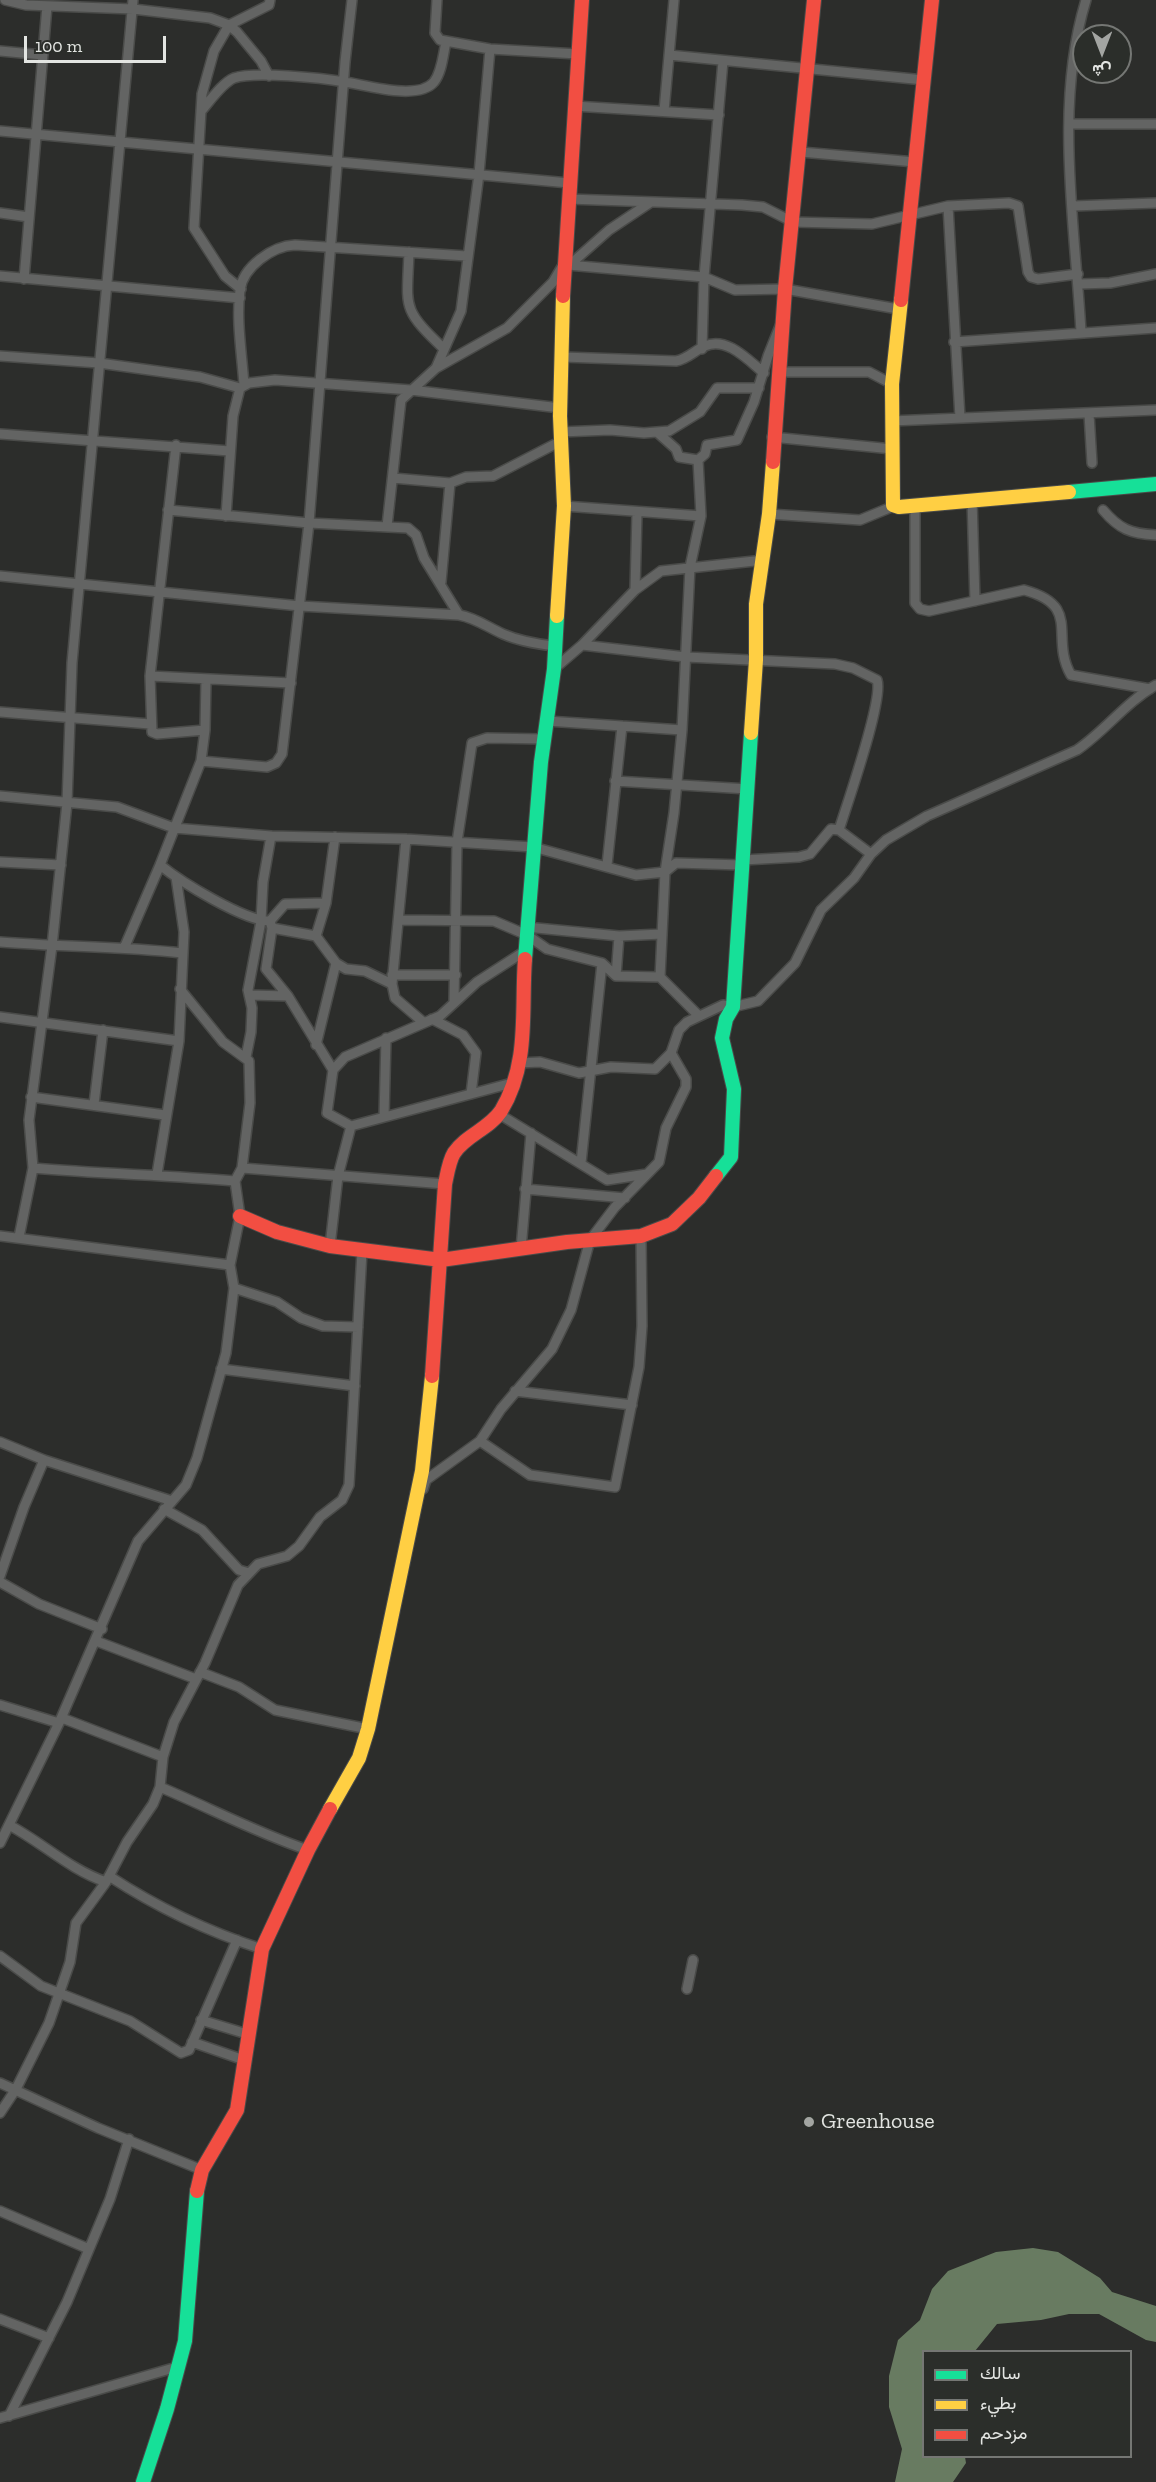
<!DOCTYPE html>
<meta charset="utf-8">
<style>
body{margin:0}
#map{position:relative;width:1156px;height:2482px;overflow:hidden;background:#2c2d2b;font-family:"Zilla Slab",Vazirmatn,serif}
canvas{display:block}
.legend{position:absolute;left:922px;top:2350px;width:210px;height:108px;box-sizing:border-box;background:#2b2e2a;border:2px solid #757774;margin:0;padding:8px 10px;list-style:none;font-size:18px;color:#e3e5e2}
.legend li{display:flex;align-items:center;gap:12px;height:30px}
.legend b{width:30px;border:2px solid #757774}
.north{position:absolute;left:1072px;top:24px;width:60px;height:60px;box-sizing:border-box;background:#2b2e2a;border:2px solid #757774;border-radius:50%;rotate:180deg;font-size:16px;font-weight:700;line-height:24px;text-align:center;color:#e3e5e2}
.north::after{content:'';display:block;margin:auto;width:21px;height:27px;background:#a3a5a2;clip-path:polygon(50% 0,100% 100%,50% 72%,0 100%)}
.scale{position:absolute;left:24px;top:36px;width:142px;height:27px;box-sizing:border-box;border:3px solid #e3e5e2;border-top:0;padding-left:8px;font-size:18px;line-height:21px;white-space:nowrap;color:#e3e5e2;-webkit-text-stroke:4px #2b2e2a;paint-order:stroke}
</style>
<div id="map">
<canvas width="1156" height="2482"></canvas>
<ul class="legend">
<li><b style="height:8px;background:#16e098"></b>سالك</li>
<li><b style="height:8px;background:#ffcf43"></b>بطيء</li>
<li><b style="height:8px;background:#f24e42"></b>مزدحم</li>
</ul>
<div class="north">ش</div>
<div class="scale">100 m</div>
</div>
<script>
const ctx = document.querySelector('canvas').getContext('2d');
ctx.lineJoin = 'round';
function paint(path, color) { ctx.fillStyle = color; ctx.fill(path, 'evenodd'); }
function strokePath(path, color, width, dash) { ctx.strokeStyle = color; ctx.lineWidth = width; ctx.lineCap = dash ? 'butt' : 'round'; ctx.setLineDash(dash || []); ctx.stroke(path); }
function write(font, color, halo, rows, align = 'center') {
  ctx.font = font + ' "Zilla Slab",serif'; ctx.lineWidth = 4.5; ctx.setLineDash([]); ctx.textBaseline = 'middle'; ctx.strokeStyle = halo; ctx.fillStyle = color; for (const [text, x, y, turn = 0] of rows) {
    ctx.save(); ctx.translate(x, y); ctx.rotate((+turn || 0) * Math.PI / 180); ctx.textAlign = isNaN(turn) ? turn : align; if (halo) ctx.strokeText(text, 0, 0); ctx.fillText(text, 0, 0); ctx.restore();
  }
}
const water = new Path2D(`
 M1033,2248L1058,2252L1100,2278L1112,2292L1156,2306V2342L1146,2340L1099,2314H1069L1041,2320L997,2324L975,2351L924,2352V2456L965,2457L966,2463L953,2482H895L902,2449L889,2407V2376L898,2340L920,2320L932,2289L948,2271L996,2252Z`);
const street = new Path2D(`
 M5,0L26,5L133,9L210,18L229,25L237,32L261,61L269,76
 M437,0L435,33L440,40L490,49L578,54
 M0,51L43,55
 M669,55L924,80
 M574,106L719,115
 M202,110C210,101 222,83 234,78C254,71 322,78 345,82C366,85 418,101 434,82C442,72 443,55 446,42
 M664,111L674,0
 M1070,124H1156
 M0,131L569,183
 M801,152L915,162
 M568,199L742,205L763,207L793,222L872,224L948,206L1009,203L1018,206L1028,272L1031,277L1038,279L1078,274
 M948,206L960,418
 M1073,206L1156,203
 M0,213L29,217
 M409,252C407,308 401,308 443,348
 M568,265L704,277L735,290L785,289L898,309
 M0,276L240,298
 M24,279L47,6
 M1080,284L1110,283L1156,274
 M241,289L225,276L194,228L202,94L214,51L229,25L269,5L270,0
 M1081,332C1075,225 1054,104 1086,0
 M954,342L1156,328
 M702,349L704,277L723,61
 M0,356L99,363L200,377L240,388
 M563,357L676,361C688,359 695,350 705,346C727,336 749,361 764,373
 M436,368L461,311L479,174L490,49
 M778,372H869L892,384
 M244,385C242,355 236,320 240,290C243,267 272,246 295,245L467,256
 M1089,414L1092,463
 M891,421L1156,410
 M560,432L610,430L644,433L669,431L700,412L717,388H759
 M658,433L676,449L679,457L698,460L705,454L707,445L737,440L754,402L768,356L780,326
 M0,434L230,451
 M772,437L892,449
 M176,445L150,676L152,732L157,734L205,730
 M393,478L450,483L466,477L493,476L561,441
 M972,499L975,601
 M564,506L701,516
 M915,506V603L920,609L929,611L1024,590C1083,606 1049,637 1071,675L1150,689
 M168,510L309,523L408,528L416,535L424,558L459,615
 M1103,510C1119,529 1131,534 1156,535
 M769,514L860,520L894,506
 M226,516L233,416L240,388L249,383L275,380L411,390L560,408
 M387,526L401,400L436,368L507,328L553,282L563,265L574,261L609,230L651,202
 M0,576L300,606L459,615C476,618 487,627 503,634C519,641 537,644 554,646
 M441,582L450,483
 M635,590L637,513
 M582,645L686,657L835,664L853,668L877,680C884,699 847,804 839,830
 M554,669L582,645L635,590L661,571L764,560
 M150,676L291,683
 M0,712L150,724
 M547,721L682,730
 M201,761L267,767L276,763L282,754L309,523L345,62L352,0
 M615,781L748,789
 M0,796L117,807L174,828L271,836L406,839L533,847L636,875L665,872L676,863L742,865
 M743,860L799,857L810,854L831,829L839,830L871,854
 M0,862L61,865
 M160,865C181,882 244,921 270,921L272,928L316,936L336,963L346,969L365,971L392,984L395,998L423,1022
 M607,865L622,726
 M400,920L494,921L527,935L547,949L602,963L616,976L660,977L699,1016
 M270,921L285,904L326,903
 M526,927L619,936L662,934
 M272,928L266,969L288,996L333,1070
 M316,936L326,903L335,837
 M0,942C61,947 121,946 182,953
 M125,946L160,865L201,761L205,730L206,680
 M392,975H456
 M616,976L619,936
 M660,977L665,872L674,813L682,730L690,567L701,516L698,460
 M392,984L406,839
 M180,989L223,1042L249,1061L250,1103L242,1168L235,1181L240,1216L230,1265
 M249,995L288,996
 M454,1001L457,842L472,743L487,738L544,739
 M0,1017L179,1041
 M432,1019L463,1035L476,1053L471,1094
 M316,1045L336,963
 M246,1057L251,1032L252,1008L248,990L261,921L263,882L271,836
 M519,1063L540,1062L579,1073L611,1067L655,1069L671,1053L679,1030L687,1022L723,1005L733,1007L758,1001L795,963L821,910L854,878L871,854L886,840L927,816L1077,750C1105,731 1126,702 1156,685
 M512,1083L351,1126L327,1113L333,1070L345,1057L440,1016L477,982L525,951
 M31,1097L165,1115
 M94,1104L103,1030
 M499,1114L607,1180L647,1174
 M384,1117L386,1038
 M581,1163L602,963
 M33,1168C101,1174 168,1175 235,1181
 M242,1168L445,1184
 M157,1174L179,1041L184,932L176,877
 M525,1189L625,1198
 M0,1236L230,1265L234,1288
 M19,1237L33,1168L29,1120L52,946L67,803L72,663L133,0
 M330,1246L338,1176L351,1126
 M521,1249L531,1133
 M221,1369L355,1386
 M515,1391L632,1405
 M480,1441L530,1475L615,1487L639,1367L642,1326L641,1236
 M0,1442L44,1460L172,1501
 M423,1489L426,1480L480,1441L501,1409L552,1349L571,1310L590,1240L615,1207L659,1162L666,1128L686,1087V1079L671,1053
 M164,1509L202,1530L239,1570L249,1573
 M0,1576L24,1507L44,1460
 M0,1582L39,1604L102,1629
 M96,1641L196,1679
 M200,1672L239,1687L275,1710L368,1729
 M0,1705L59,1723
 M62,1718L163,1757
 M160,1787C210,1808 257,1833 308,1850
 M9,1825C43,1843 69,1869 106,1882
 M0,1843L59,1723L138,1541L186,1485L197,1458L226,1353L234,1288L277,1302L301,1318L323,1326L358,1327
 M109,1876C155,1906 209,1932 262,1949
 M0,1956L41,1986L130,2021L181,2053L189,2050L237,1940
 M687,1989L693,1960
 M201,2020L247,2034
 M192,2042L244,2060
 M0,2083L98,2128L202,2170
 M0,2113L16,2089L49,2023L70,1962L76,1923L106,1882L127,1842L153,1804L160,1787L163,1757L174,1722L205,1663L238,1585L258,1564L287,1556L299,1546L320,1517L342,1500L349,1485L362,1251
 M0,2211L89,2249
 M0,2319L49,2338
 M9,2416L67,2302L110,2199L129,2139
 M0,2418L177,2367`);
const fast = new Path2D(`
 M1069,492L1156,484
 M525,959L541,762L554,669L557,616
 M716,1176L731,1157L734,1089L722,1038L726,1019L733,1007L751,733
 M143,2482L167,2409L185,2341L197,2191`);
const slow = new Path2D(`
 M901,300L892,384L893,505L899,507L1069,492
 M557,616L564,506L560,416L563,296
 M751,733L756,660V604L769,514L773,462
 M330,1809L359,1758L368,1729L422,1471L432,1376`);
const jam = new Path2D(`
 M563,296L582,0
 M901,300L932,0
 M773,462L785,289L814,0
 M240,1216L277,1232L330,1246L441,1260L567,1242L641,1236L672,1224L699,1198L716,1176
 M432,1376L445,1184C447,1175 449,1161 454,1153C466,1135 489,1129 501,1111C530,1063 521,1010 525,959
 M197,2191L202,2170L237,2110L262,1949L308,1850L330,1809`);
const markers = [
 [809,2122,6,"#a3a5a2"]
];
const poiNames = [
 ["Greenhouse",821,2122]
];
paint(water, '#687b61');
strokePath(street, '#4a4b49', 12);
strokePath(fast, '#4a4b49', 16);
strokePath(slow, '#4a4b49', 16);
strokePath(jam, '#4a4b49', 16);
strokePath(street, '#636463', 9);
strokePath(fast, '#16e098', 14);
strokePath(slow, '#ffcf43', 14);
strokePath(jam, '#f24e42', 14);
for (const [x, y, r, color] of markers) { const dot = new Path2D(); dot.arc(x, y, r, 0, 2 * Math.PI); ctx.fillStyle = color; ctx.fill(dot); strokePath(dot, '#2b2e2a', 2); }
write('22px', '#e3e5e2', '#2b2e2a', poiNames, 'left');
</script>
